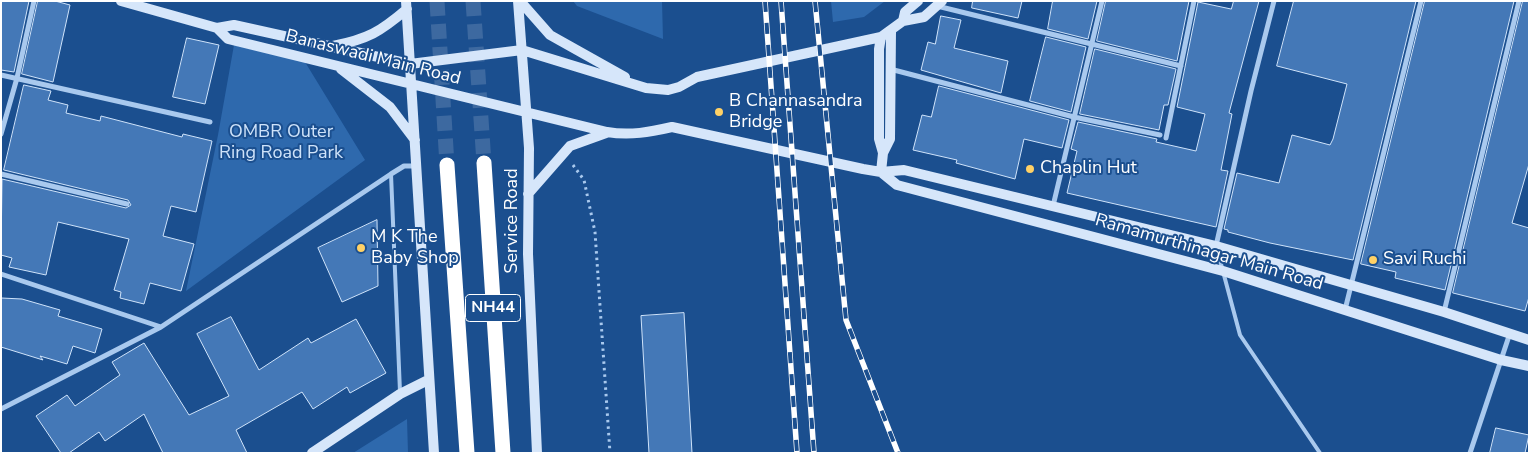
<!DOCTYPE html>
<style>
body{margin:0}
#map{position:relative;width:1530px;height:454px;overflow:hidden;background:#1b4f8f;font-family:"Nunito Sans",sans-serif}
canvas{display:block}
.frame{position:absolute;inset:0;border:2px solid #fff;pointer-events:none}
</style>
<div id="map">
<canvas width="1530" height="454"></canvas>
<div class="frame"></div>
</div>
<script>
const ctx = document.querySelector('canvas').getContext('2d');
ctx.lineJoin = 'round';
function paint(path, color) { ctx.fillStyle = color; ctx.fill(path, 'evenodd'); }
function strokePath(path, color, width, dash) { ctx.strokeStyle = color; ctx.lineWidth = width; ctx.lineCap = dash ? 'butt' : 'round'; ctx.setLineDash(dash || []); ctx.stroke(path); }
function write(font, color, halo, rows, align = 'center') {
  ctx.font = font + ' "Nunito Sans",sans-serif'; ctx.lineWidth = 4; ctx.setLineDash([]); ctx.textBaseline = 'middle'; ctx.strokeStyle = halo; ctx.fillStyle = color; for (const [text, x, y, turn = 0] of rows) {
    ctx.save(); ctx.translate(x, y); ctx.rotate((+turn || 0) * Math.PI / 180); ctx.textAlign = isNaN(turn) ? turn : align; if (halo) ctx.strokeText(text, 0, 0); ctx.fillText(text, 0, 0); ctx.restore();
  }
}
const green = new Path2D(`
 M573,1H662L663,39L577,6Z
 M831,1H885L864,17L833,22Z
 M234,45L305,62L365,160L186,291L218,135Z
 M407,419L408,453H353Z`);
const building = new Path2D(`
 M1,1H29L14,72L1,70Z
 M38,1H55L70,5L53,82L22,74Z
 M973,1H1022L1018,18L972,8Z
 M1053,1H1097L1088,39L1048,29Z
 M1106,1H1189L1177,61L1097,41Z
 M1234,1H1259L1229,113L1232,114L1221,170L1228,171L1216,227L1067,193L1077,151L1071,149L1078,122L1157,139L1156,142L1196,151L1205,114L1177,107L1198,2L1231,9Z
 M1294,1H1416L1353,260L1270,243L1228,232V230L1224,229L1237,173L1279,183L1292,135L1330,145L1333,139L1347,84L1277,66Z
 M1425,1H1514L1445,290L1395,278L1396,272L1361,264Z
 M1523,1H1529V164L1512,223L1529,228V297L1525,311L1453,293Z
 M941,16L961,20L954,48L1008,61L1001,93L921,70L928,42L935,44Z
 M1046,37L1086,47L1071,112L1030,101Z
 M187,38L219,45L205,104L173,97Z
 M1095,49L1176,69L1168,105H1164L1159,130L1080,114Z
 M24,85L51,91L48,100L68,105L66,113L100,121L101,116L182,137L183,134L212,141L196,212L171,206L163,236L194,244L181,291L150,283L144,304L120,298L121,292L114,290L129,239L58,222L46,275L9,267L12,258L1,255L2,179L126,208L131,205L128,200L4,170Z
 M939,86L1069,120L1062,148L1024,139L1015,179L956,163L957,160L913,150L922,115L931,117Z
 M377,220L378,286L342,302L318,248Z
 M1,298L22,299L60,310L58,316L102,329L95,353L73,346L67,364L40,356L43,360L1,347Z
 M684,313L692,453H649L641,316Z
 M231,317L259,370L308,338L311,343L356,319L386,373L350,393L347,387L313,409L302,392L236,430L247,453H163L144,414L105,441L99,432L69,453H61L36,416L67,395L75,406L120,375L112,362L144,343L189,415L229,396L197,334Z
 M1496,428L1529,435L1525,453H1490Z`);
const highwayTunnel = new Path2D(`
 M437,1L447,165
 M473,1L484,163`);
const path = new Path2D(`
 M573,165L584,180L595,232L610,453`);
const lane = new Path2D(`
 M391,174L400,392
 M1217,249L1240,335L1320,453`);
const street = new Path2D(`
 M937,6L1181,66
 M890,69L1074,117L1160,135
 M1,75L210,122
 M1,134L17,78L34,1
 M1166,138L1194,1
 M1,174L127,204
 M1053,206L1102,1
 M1216,246L1251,91L1274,1
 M1,274L161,327
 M1345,310L1421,1
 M1444,312L1519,1
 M1,409L161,327L391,174L404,166H417
 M1470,453L1510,333`);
const secondary = new Path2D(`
 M121,1L217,28L234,25L410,64L522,50L646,88L668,90L679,87L697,77L881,37L903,21L924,17L942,1
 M406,1L434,453
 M518,1L529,148L528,254L537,453
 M520,1L550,35L625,77
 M903,21L905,12L918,1
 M217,28L228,39L607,132C630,136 650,132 672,127L863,169L881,172L904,170L1216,246L1444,312L1529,340
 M881,37L879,49V139L883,153L881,172
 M333,46C368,39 380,32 407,9
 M341,69L390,107L415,140
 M883,153L890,139L891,31
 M881,172L897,185L1223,271L1501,360L1529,366
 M528,194L570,146L606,133
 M312,453L400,394L428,380`);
const highway = new Path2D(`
 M484,163L503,453
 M447,165L467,453`);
const rail = new Path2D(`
 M765,1L797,453
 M781,1L814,453
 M815,1L846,320L898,453`);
const markers = [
 [719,112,5,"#ffd166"],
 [1030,169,5,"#ffd166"],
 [361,248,5,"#ffd166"],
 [1373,260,5,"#ffd166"]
];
const shields = [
 [493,308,55]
];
const shieldNames = [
 ["NH44",493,308]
];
const streetNames = [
 ["Banaswadi Main Road",373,58,14],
 ["Service Road",513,221,-90],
 ["Ramamurthinagar Main Road",1209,253,16]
];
const poiNames = [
 ["B Channasandra",729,102],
 ["Bridge",729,123],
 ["Chaplin Hut",1040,169],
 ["M K The",371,238],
 ["Baby Shop",371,259],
 ["Savi Ruchi",1383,260]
];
const parkNames = [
 ["OMBR Outer",281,133],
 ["Ring Road Park",281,154]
];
paint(green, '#2e69ad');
paint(building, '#4478b7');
strokePath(building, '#cfe3fa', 1);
strokePath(highwayTunnel, '#3d69a0', 15, [15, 8]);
strokePath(path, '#a9c9ee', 3, [2.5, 4]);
strokePath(lane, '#a9c9ee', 4);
strokePath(street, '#a9c9ee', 5);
strokePath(secondary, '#d6e6fa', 10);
strokePath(highway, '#fff', 15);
strokePath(rail, '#fff', 5.5);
strokePath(rail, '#1b4f8f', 4, [11]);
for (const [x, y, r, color] of markers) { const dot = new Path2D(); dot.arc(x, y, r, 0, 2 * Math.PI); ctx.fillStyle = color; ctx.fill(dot); strokePath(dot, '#1b4f8f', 2); }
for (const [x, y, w] of shields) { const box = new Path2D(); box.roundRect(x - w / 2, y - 13.5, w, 27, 4); ctx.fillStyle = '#1b4f8f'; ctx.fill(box); strokePath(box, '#fff', 1); }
write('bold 16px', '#fff', null, shieldNames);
write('18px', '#fff', '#1b4f8f', streetNames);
write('18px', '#fff', '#1b4f8f', poiNames, 'left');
write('18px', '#cfe3fa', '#1b4f8f', parkNames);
</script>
